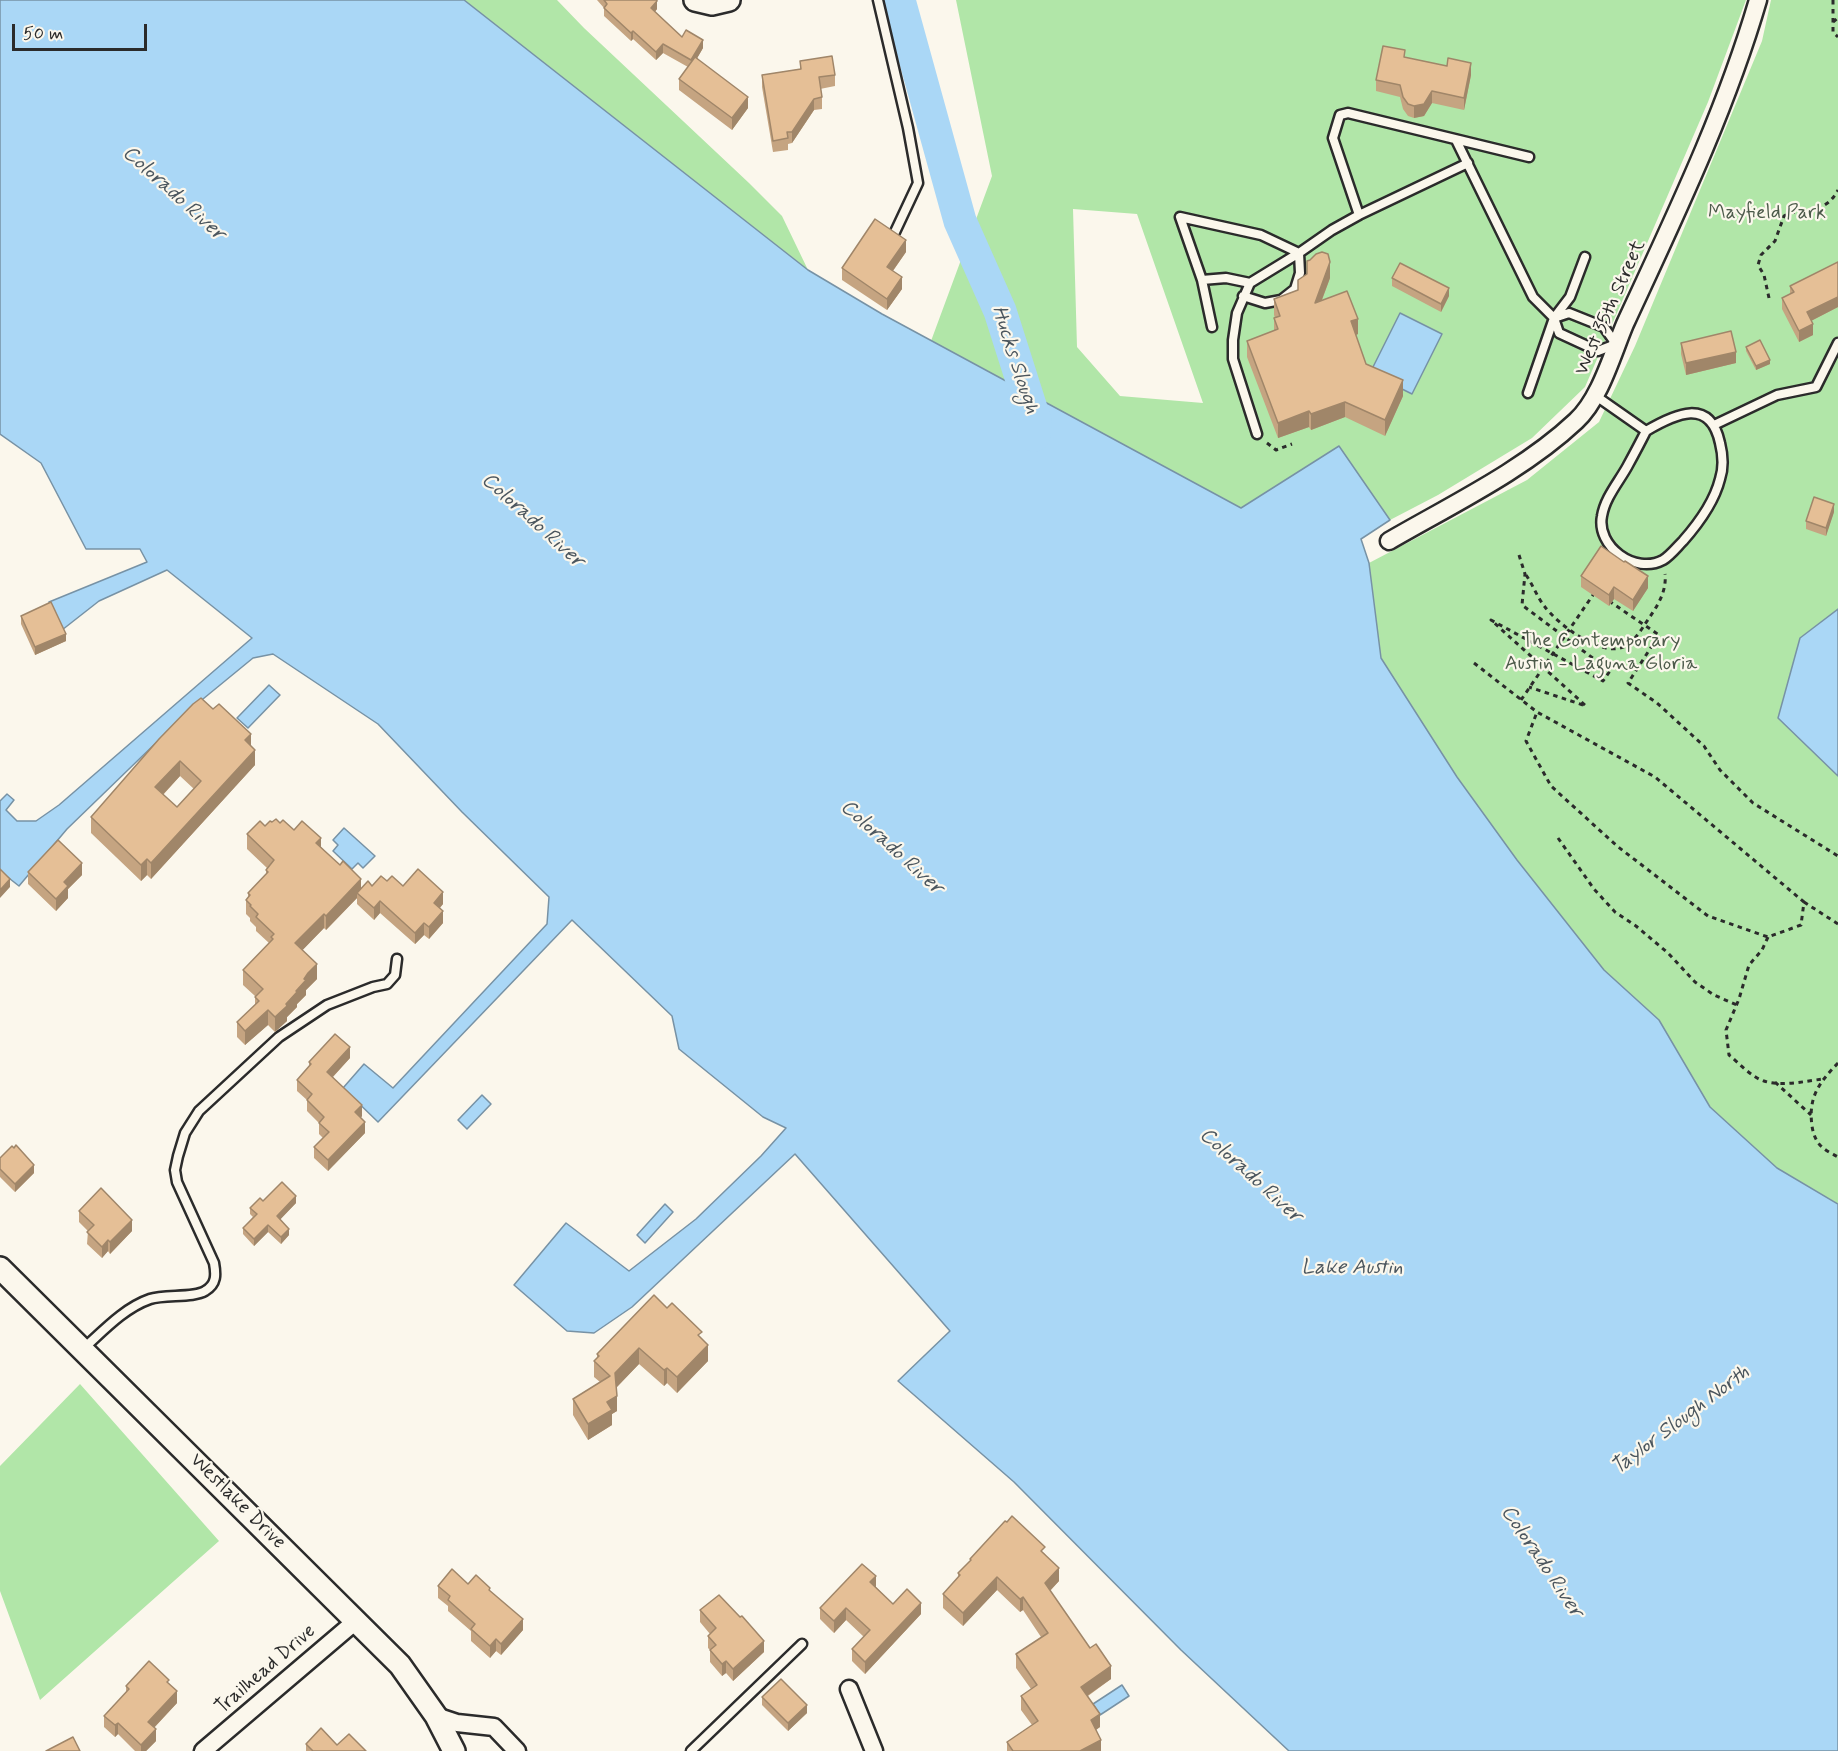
<!DOCTYPE html>
<style>
body{margin:0}
#map{position:relative;width:1838px;height:1751px;overflow:hidden;background:#fbf7ec;font-family:Mynerve,sans-serif}
canvas{display:block}
.scale{position:absolute;left:12px;top:24px;width:135px;height:27px;box-sizing:border-box;border:3px solid #2b2b2b;border-top:0;padding-left:8px;font-size:18px;line-height:21px;white-space:nowrap;color:#2b2b2b;-webkit-text-stroke:4px #fbf7ec;paint-order:stroke}
</style>
<div id="map">
<canvas width="1838" height="1751"></canvas>
<div class="scale">50 m</div>
</div>
<script>
const ctx = document.querySelector('canvas').getContext('2d');
ctx.lineJoin = 'round';
function paint(path, color) { ctx.fillStyle = color; ctx.fill(path, 'evenodd'); }
function strokePath(path, color, width, dash) { ctx.strokeStyle = color; ctx.lineWidth = width; ctx.lineCap = dash ? 'butt' : 'round'; ctx.setLineDash(dash || []); ctx.stroke(path); }
function write(font, color, halo, rows, align = 'center') {
  ctx.font = font + ' Mynerve,sans-serif'; ctx.lineWidth = 4.5; ctx.setLineDash([]); ctx.textBaseline = 'middle'; ctx.strokeStyle = halo; ctx.fillStyle = color; for (const [text, x, y, turn = 0] of rows) {
    ctx.save(); ctx.translate(x, y); ctx.rotate((+turn || 0) * Math.PI / 180); ctx.textAlign = isNaN(turn) ? turn : align; if (halo) ctx.strokeText(text, 0, 0); ctx.fillText(text, 0, 0); ctx.restore();
  }
}
const green = new Path2D(`
 M464,0H557L584,28L749,183L782,216L808,270Z
 M956,0H1746L1708,102L1585,387L1532,438L1438,495L1390,520L1339,446L1241,509L931,341L992,176ZM1073,209L1137,214L1203,403L1120,396L1077,347Z
 M1771,0H1838V609L1800,638L1778,718L1838,776V1204L1777,1168L1710,1107L1659,1020L1604,970L1517,860L1457,777L1381,658L1369,563L1527,480L1599,422L1635,346L1762,41Z
 M80,1384L219,1541L40,1700L0,1591V1466Z`);
const water = new Path2D(`
 M0,0H464L808,270L882,314L1241,508L1339,446L1390,520L1361,539L1369,563L1381,658L1457,777L1517,860L1604,970L1659,1020L1710,1107L1777,1168L1838,1204V1751H1289L1181,1650L1014,1482L898,1381L950,1331L795,1154L632,1307L594,1333L567,1331L514,1285L566,1223L629,1271L696,1219L761,1156L786,1128L763,1117L679,1049L672,1016L572,920L378,1122L343,1088L364,1064L393,1088L547,924L549,897L462,812L378,724L273,654L253,658L192,708L67,829L19,886L0,871V801L7,794L14,800L6,810L17,821H36L59,805L252,638L167,570L99,601L62,630L49,602L147,562L140,549H86L41,463L0,434Z
 M1400,313L1442,334L1412,394L1370,373Z
 M1838,609V776L1778,718L1800,638Z
 M269,685L280,695L248,728L237,718Z
 M344,828L375,856L363,868L358,863L352,869L333,851L338,845L333,840Z
 M482,1095L491,1104L467,1129L458,1120Z
 M665,1204L673,1212L645,1243L637,1235Z
 M1122,1685L1129,1696L1100,1715L1093,1704Z`);
const river = new Path2D(`
 M899,0L960,221L1000,311L1035,421L1034,435`);
const path = new Path2D(`
 M1833,0V32L1838,37
 M1833,22L1838,18
 M1769,298L1764,275L1758,265L1761,255L1775,241L1784,216L1789,213C1811,210 1827,211 1838,190
 M1267,443L1276,450L1292,444
 M1519,555L1525,574L1522,605L1610,671L1603,681L1491,620L1586,706L1529,687
 M1526,575C1533,585 1537,597 1545,607C1558,624 1600,657 1623,647C1632,644 1640,632 1645,624C1656,608 1667,593 1665,574
 M1609,601L1659,635L1628,683L1657,703L1704,746L1720,770L1753,803L1838,856
 M1474,663L1537,712L1655,777L1804,902L1801,925L1768,937L1708,916L1617,846L1551,786L1526,741L1537,712
 M1521,700L1595,592
 M1558,838L1594,889L1615,912L1636,926L1668,953L1695,982L1714,995L1737,1005
 M1804,902L1838,924
 M1768,937L1762,950L1749,965L1739,999L1726,1030L1729,1055C1739,1063 1751,1077 1764,1081C1781,1087 1806,1081 1823,1079
 M1838,1063C1819,1083 1808,1097 1812,1126C1813,1133 1816,1142 1822,1147C1826,1151 1833,1154 1838,1157
 M1775,1082L1811,1115`);
const service = new Path2D(`
 M878,0L908,128L918,183L895,232
 M1456,140L1533,297L1554,318
 M1359,215L1468,163
 M1202,280L1212,327
 M1243,296L1265,303L1281,300L1295,289L1300,273L1299,253L1250,283
 M1569,313L1604,327L1616,344L1598,351L1559,333L1554,318Z
 M1528,393L1554,318L1570,297L1585,257
 M1596,396L1646,431C1640,443 1633,456 1627,467C1618,483 1605,498 1602,516C1596,546 1635,575 1663,560C1670,556 1677,547 1683,541C1698,524 1714,503 1720,479C1724,467 1723,455 1720,443C1710,397 1675,414 1646,431
 M1714,425L1777,395L1816,387L1838,343
 M1257,434L1233,359V340L1237,313L1250,283L1226,278L1202,280L1180,217L1261,235L1299,253L1332,230L1359,215L1333,138L1340,115L1348,113L1529,157
 M83,1349C103,1331 124,1308 150,1299C164,1294 194,1298 205,1291C217,1284 216,1274 214,1263L177,1182L175,1170L178,1156L185,1133L199,1111L279,1037L327,1005L373,987L387,984L395,975L397,959
 M691,1751L802,1644`);
const minor = new Path2D(`
 M1389,541C1451,505 1524,470 1576,421C1600,399 1612,355 1625,324C1674,218 1725,113 1758,0
 M849,1689L874,1751
 M436,1716L457,1723L494,1727L517,1751
 M203,1751L357,1620`);
const tertiary = new Path2D(`
 M695,0L712,4L729,0
 M0,1268L400,1665L436,1716L454,1751`);
const wall = new Path2D(`
 M597,0H657V9L655,12L682,37L703,48L697,58L748,108L732,130L679,90V79L688,67L663,53L656,60L633,39L631,41L604,16V8Z
 M1405,57L1471,75L1464,110L1432,103L1424,116L1414,118L1408,116L1403,109L1400,97L1376,91V80Z
 M800,61L835,75V86L820,89L822,97V109L814,110L792,143L788,144V150L773,152L762,87V75L800,69Z
 M906,252L893,271L902,289L887,310L842,280V268Z
 M1838,262V307L1811,321L1813,335L1799,342L1782,309V298L1790,294V286Z
 M1307,274L1330,278L1322,300L1358,334L1356,335L1366,364L1403,396L1385,436L1345,417L1311,430L1309,427L1278,438L1247,357V341L1274,331V318H1275L1274,315V299L1298,290Z
 M1392,278L1449,296L1441,312L1392,286Z
 M1681,343L1736,363L1686,375L1681,354Z
 M1746,347L1770,364L1756,370L1746,351Z
 M1834,512L1826,536L1806,529V521Z
 M1624,562L1648,588L1633,611L1614,599L1609,606L1581,587V576Z
 M21,616L66,641L35,655L21,624Z
 M159,739L251,746L255,765L151,879L147,875L141,881L91,833V817ZM180,776L194,789L177,807L163,795Z
 M272,822L280,823L294,830L321,847L361,888L387,881L403,886L443,904L440,908L443,923L429,939L424,935L415,944L380,913L374,920L357,904V898L326,930L324,928L302,950L317,979L306,990V995L297,1004V1007L287,1017V1021L275,1032L268,1025L245,1045L237,1037V1022L255,1005V996L243,985V970L269,943L256,931V927L250,921V918L246,914V900L248,897V893L266,875V870L267,868L247,849V834Z
 M28,872L82,875L68,889V898L56,911L28,884Z
 M350,1058L333,1077L362,1116L361,1118L365,1133L328,1171L314,1158V1147L323,1138L319,1134V1123L307,1111V1100L297,1091V1080L309,1067V1062Z
 M0,1158L34,1173L15,1192L0,1177Z
 M263,1201L296,1203L280,1219L289,1235L281,1244L268,1232L254,1246L243,1234V1228L253,1217L250,1214V1208Z
 M79,1211L132,1231L110,1254L108,1251L102,1258L87,1244L88,1231L79,1222Z
 M667,1308L702,1339L708,1361L677,1393L667,1383L664,1386L639,1364L616,1388L617,1411L612,1414V1425L588,1440L573,1415V1399L600,1382L594,1377V1361L597,1358V1354Z
 M1007,1522L1045,1554L1059,1581L1050,1591L1111,1679L1088,1696L1100,1727L1096,1730L1101,1751H1007V1742L1032,1725L1021,1710V1696L1031,1689L1016,1668V1654L1041,1637L1023,1610L1020,1612L997,1590L963,1626L943,1608V1594L958,1578V1573L970,1561V1559Z
 M468,1584L490,1591L523,1630L501,1655L496,1651L490,1658L471,1641V1631L448,1611V1606L438,1598V1586Z
 M876,1587L893,1604L921,1614L865,1674L852,1661V1649L864,1637L846,1620L834,1633L820,1619V1608Z
 M700,1610L764,1652L733,1681L726,1673L722,1676L710,1662V1650L708,1648V1636L710,1634L700,1622Z
 M169,1684L177,1703L154,1728L156,1741L146,1751H135L118,1734L115,1737L104,1727V1716L126,1693V1686Z
 M762,1697L807,1713L788,1731L762,1705Z
 M306,1744L337,1745L366,1751H306Z`);
const shadedWall = new Path2D(`
 M657,1V9L651,16V8Z
 M633,31V39L631,41V33Z
 M703,40V48L691,69V60Z
 M663,44V53L656,60V52Z
 M1471,63V75L1464,110V98Z
 M1432,91V103L1424,116L1414,118V106Z
 M748,97V108L732,130V118Z
 M814,99V110L792,143V132Z
 M906,240V252L887,279V267Z
 M1330,262V278L1315,318V303Z
 M902,277V289L887,310V299Z
 M1449,288V296L1441,312V304Z
 M1838,297V307L1807,323V312Z
 M1358,319V334L1351,337V321Z
 M1813,324V335L1799,342V331Z
 M1736,352V363L1686,375V363Z
 M1770,360V364L1756,370V366Z
 M1403,380V396L1385,436V420Z
 M1345,402V417L1311,430V414Z
 M1309,411V427L1278,438V423Z
 M1834,504V512L1826,536V528Z
 M1648,576V588L1633,611V600Z
 M1614,587V599L1609,606V595Z
 M66,634V641L35,655V647Z
 M251,734V750L245,740Z
 M255,750V765L151,879V863Z
 M180,761V776L155,803V787Z
 M321,838V852L316,843Z
 M147,859V875L141,881V865Z
 M82,863V875L68,889V898L56,911V899L64,882Z
 M10,879V887L0,898V890Z
 M361,879V893H357V898L326,930V916Z
 M443,892V904L434,914V903Z
 M380,901V913L374,920V908Z
 M443,911V923L429,939V927Z
 M324,914V928L295,958V943Z
 M424,923V935L415,944V933Z
 M317,964V979L306,990V995L297,1004V1007L287,1017V1021L275,1032V1017L308,973Z
 M268,1010V1025L245,1045V1031Z
 M350,1047V1058L327,1083V1072Z
 M362,1105V1116L355,1124V1112Z
 M365,1122V1133L328,1171V1160Z
 M34,1165V1173L15,1192V1184Z
 M296,1196V1203L277,1223V1216Z
 M132,1220V1231L110,1254V1242Z
 M268,1225V1232L254,1246V1239Z
 M289,1229V1235L281,1244V1237Z
 M108,1240V1251L102,1258V1247Z
 M708,1345V1361L677,1393V1377Z
 M639,1348V1364L615,1389V1373Z
 M667,1368V1383L664,1386V1370Z
 M617,1396V1411L612,1414V1425L588,1440V1424L607,1402Z
 M1059,1568V1581L1045,1596V1583Z
 M876,1576V1588L870,1582Z
 M997,1577V1590L963,1626V1613Z
 M1023,1597V1610L1020,1612V1599Z
 M921,1603V1614L865,1674V1662Z
 M846,1608V1620L834,1633V1621Z
 M523,1619V1630L501,1655V1644Z
 M496,1639V1651L490,1658V1646Z
 M764,1641V1652L733,1681V1669Z
 M726,1661V1673L722,1676V1664Z
 M1111,1666V1679L1081,1700V1687Z
 M177,1691V1703L148,1734V1722Z
 M807,1705V1713L788,1731V1723Z
 M1100,1714V1727L1091,1733V1720Z
 M118,1723V1734L115,1737V1725Z
 M156,1729V1741L146,1751H141V1745Z
 M1101,1740V1751H1080Z`);
const building = new Path2D(`
 M604,0H657V1L651,8L682,37L686,30L703,40L691,60L663,44L656,52L633,31L631,33L604,8L607,4Z
 M1383,46L1405,50L1404,57L1447,66L1448,58L1471,63L1464,98L1432,91L1424,104L1414,106L1408,104L1403,97L1400,85L1376,80Z
 M832,56L835,75L819,77L822,97L814,99L792,132H787L788,138L773,141L762,75L801,69L800,61Z
 M695,57L748,97L732,118L679,79Z
 M875,219L906,240L887,267L902,277L887,299L842,268Z
 M1322,252L1328,254L1330,262L1315,303L1347,291L1358,319L1351,321L1366,364L1403,380L1385,420L1345,402L1311,414L1309,411L1278,423L1247,341L1278,329L1274,318L1280,316L1274,299L1298,290V280L1307,274V261L1310,260L1316,254Z
 M1838,262V297L1807,312L1813,324L1799,331L1782,298L1794,292L1790,286Z
 M1400,263L1449,288L1441,304L1392,278Z
 M1731,331L1736,352L1686,363L1681,343Z
 M1760,340L1770,360L1756,366L1746,347Z
 M1814,497L1834,504L1826,528L1806,521Z
 M1601,546L1624,562L1625,561L1648,576L1633,600L1614,587L1609,595L1581,576Z
 M51,602L66,634L35,647L21,616Z
 M201,698L213,709L219,704L251,734L245,740L255,750L151,863L147,859L141,865L91,817L159,739L193,704ZM180,761L201,781L177,807L155,787Z
 M276,819L280,823L283,820L294,830L302,821L321,838L316,843L340,865L343,861L361,879L326,916L324,914L295,943L317,964L308,973L304,979L306,980L296,991L297,992L286,1004L287,1006L275,1017L268,1010L245,1031L237,1022L259,1001L255,997L263,989L243,970L273,939L271,937L274,934L256,917L258,914L250,906L251,905L246,900L250,895L248,893L268,872L266,870L274,860L247,834L260,821L265,826L270,821L272,822Z
 M58,840L82,863L64,882L68,886L56,899L28,872Z
 M0,869L10,879L0,890Z
 M418,869L443,892L434,903L443,911L429,927L424,923L415,933L380,901L374,908L357,893L368,881L372,886L381,876L387,881L392,876L403,886Z
 M335,1034L350,1047L327,1072L362,1105L355,1112L365,1122L328,1160L314,1147L329,1132L319,1123L324,1117L307,1100L312,1094L297,1080L311,1064L309,1062Z
 M16,1145L34,1165L15,1184L0,1169V1158L12,1146L14,1148Z
 M282,1182L296,1196L277,1216L289,1229L281,1237L268,1225L254,1239L243,1228L257,1214L250,1208L260,1198L263,1201Z
 M101,1188L132,1220L110,1242L108,1240L102,1247L87,1232L94,1225L79,1211Z
 M654,1295L667,1308L672,1303L702,1332L698,1335L708,1345L677,1377L667,1368L664,1370L639,1348L615,1373L617,1396L607,1402L612,1410L588,1424L573,1399L610,1376L594,1361L599,1356L597,1354Z
 M1012,1516L1045,1547L1041,1551L1059,1568L1045,1583L1090,1648L1096,1644L1111,1666L1081,1687L1100,1714L1091,1720L1101,1740L1080,1751H1013L1007,1742L1038,1721L1021,1696L1037,1685L1016,1654L1048,1633L1023,1597L1020,1599L997,1577L963,1613L943,1594L960,1575L958,1573L971,1560L970,1559L1005,1521L1007,1522Z
 M862,1564L876,1576L870,1582L893,1604L907,1589L921,1603L865,1662L852,1649L870,1630L846,1608L834,1621L820,1608Z
 M452,1569L468,1584L476,1575L490,1588L489,1590L523,1619L501,1644L496,1639L490,1646L471,1629L475,1624L448,1600L450,1596L438,1586Z
 M719,1595L740,1617L742,1616L764,1641L733,1669L726,1661L722,1664L710,1650L716,1645L708,1636L716,1628L700,1610Z
 M149,1661L169,1680L167,1682L177,1691L148,1722L156,1729L141,1745L118,1723L115,1725L104,1716L129,1689L126,1686Z
 M781,1679L807,1705L788,1723L762,1697Z
 M321,1728L337,1745L349,1734L366,1751H313L306,1744Z
 M73,1737L80,1751H46Z`);
const parkNames = [
 ["Mayfield Park",1767,214],
 ["The Contemporary",1601,642],
 ["Austin - Laguna Gloria",1601,665]
];
const streetNames = [
 ["West 35th Street",1611,308,-66],
 ["Westlake Drive",237,1502,45],
 ["Trailhead Drive",266,1670,-41]
];
const waterNames = [
 ["Colorado River",173,194,42],
 ["Hucks Slough",1014,360,72],
 ["Colorado River",532,521,42],
 ["Colorado River",891,848,42],
 ["Colorado River",1250,1176,42],
 ["Lake Austin",1352,1269],
 ["Taylor Slough North",1681,1421,-37],
 ["Colorado River",1541,1562,56]
];
paint(green, '#b1e6a8');
paint(water, '#aad7f6');
strokePath(water, '#7792a5', 1.5);
strokePath(river, '#aad7f6', 33);
strokePath(service, '#2b2b2b', 13);
strokePath(minor, '#2b2b2b', 21);
strokePath(tertiary, '#2b2b2b', 26);
strokePath(path, '#2b2b2b', 3, [4.5, 4.5]);
strokePath(service, '#fbf7ec', 8);
strokePath(minor, '#fbf7ec', 16);
strokePath(tertiary, '#fbf7ec', 21);
paint(wall, '#c5a481');
paint(shadedWall, '#a08669');
paint(building, '#e5bf96');
strokePath(building, '#a08669', 1.5);
write('20px', '#4c5a4a', '#fbf7ec', parkNames);
write('20px', '#2b2b2b', '#fbf7ec', streetNames);
write('italic 21px', '#4b565e', '#fbf7ec', waterNames);
</script>
